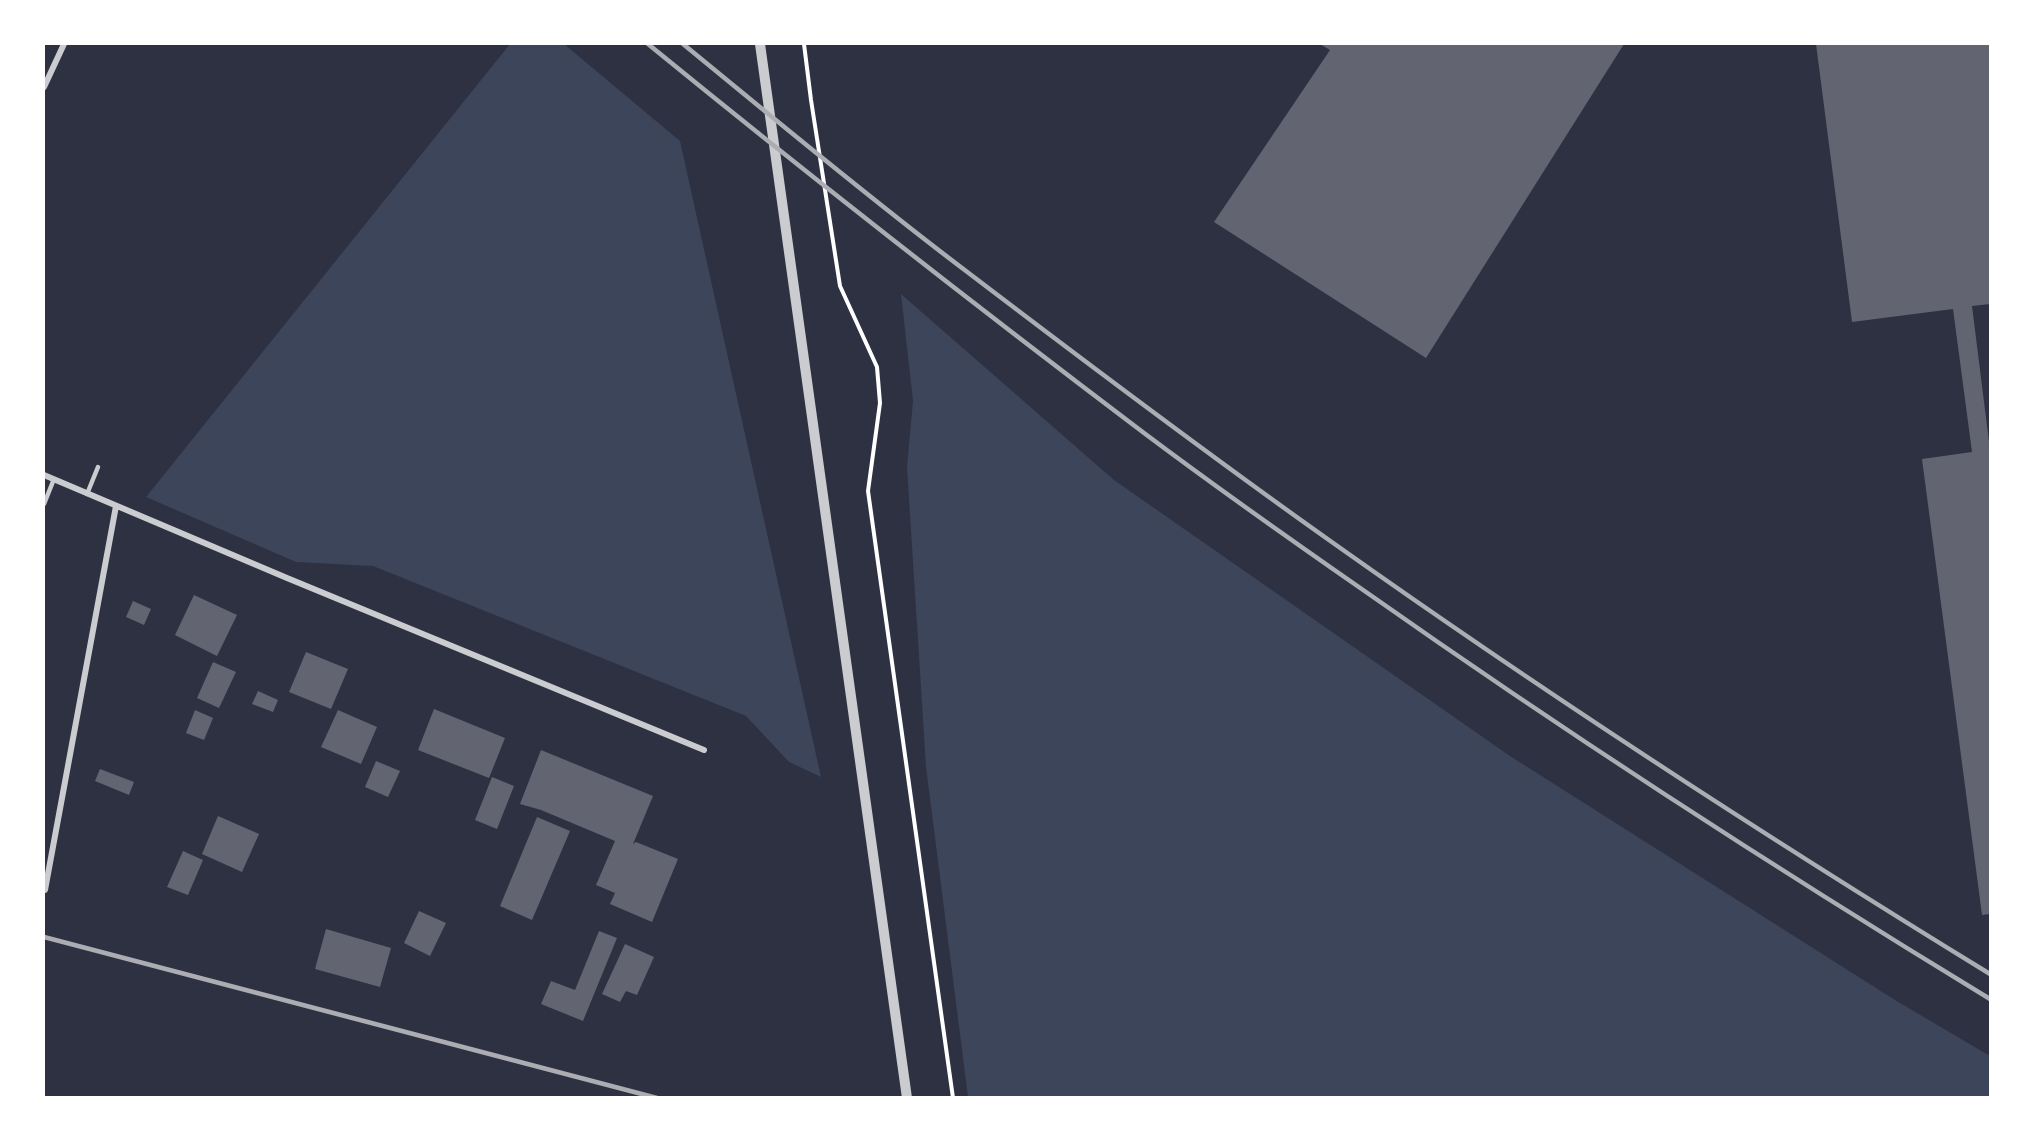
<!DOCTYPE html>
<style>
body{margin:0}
#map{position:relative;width:2034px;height:1141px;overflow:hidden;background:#2d3142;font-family:"Work Sans",sans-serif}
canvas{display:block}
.frame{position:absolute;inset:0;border:45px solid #fff;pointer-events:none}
</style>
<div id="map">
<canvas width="2034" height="1141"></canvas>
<div class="frame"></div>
</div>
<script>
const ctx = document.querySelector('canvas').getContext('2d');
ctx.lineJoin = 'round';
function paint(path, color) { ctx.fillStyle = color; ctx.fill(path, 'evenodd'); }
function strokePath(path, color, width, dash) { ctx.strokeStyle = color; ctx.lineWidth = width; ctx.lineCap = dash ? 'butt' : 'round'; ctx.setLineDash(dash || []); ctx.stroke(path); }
const green = new Path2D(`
 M510,44H564L680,141L821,777L789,762L746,716L373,566L296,562L146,497Z
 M901,294L1114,480L1510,756L1895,1000L1990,1056V1097H968L926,767L907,467L913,401Z`);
const building = new Path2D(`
 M1320,44H1624L1426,358L1214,222L1330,50Z
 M1816,44H1990V304L1972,306L1990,450V914L1982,915L1922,459L1972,452L1953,309L1852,322Z
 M194,595L237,615L217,656L175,635Z
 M133,601L151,609L144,625L126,617Z
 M306,652L348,669L331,709L289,692Z
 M213,662L236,672L219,708L197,698Z
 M258,691L278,700L273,712L252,704Z
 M434,709L505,738L489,778L418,750Z
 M195,710L213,718L204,740L186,733Z
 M338,710L377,727L361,764L321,747Z
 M541,750L653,796L633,844L636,842L678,859L652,922L610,904L615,893L596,885L615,841L541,810L520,804Z
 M376,761L400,771L388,797L365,787Z
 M100,769L134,782L129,795L95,781Z
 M492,777L514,786L497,829L475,820Z
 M218,816L259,834L242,872L202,854Z
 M537,817L570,831L532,920L500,906Z
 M183,851L203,860L188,895L167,887Z
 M419,911L446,923L430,956L404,943Z
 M326,929L391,948L380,987L315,969Z
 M599,931L617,938L583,1021L541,1004L551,981L575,990Z
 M625,944L654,957L637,995L626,991L620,1002L602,994Z`);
const path = new Path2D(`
 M804,44L811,100L840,286L877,367L880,403L868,491L953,1098`);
const service = new Path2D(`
 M87,494L98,467
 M44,504L54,479`);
const minor = new Path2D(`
 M44,87L64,44
 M44,475L287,578L704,750
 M45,890L116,506`);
const tertiary = new Path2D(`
 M760,44L907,1098`);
const rail = new Path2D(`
 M648,44C811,177 976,306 1144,433C1216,487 1291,540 1366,592C1569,735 1778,870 1990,999
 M683,44C776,120 869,198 966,271C1088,364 1210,456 1336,545C1549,696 1768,838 1990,974
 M44,937L657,1098`);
paint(green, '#3c4559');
paint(building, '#626471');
strokePath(path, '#fff', 4);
strokePath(service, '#caccd0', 4.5);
strokePath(minor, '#caccd0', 6);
strokePath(tertiary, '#caccd0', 10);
strokePath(rail, '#abadb3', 4.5);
</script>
